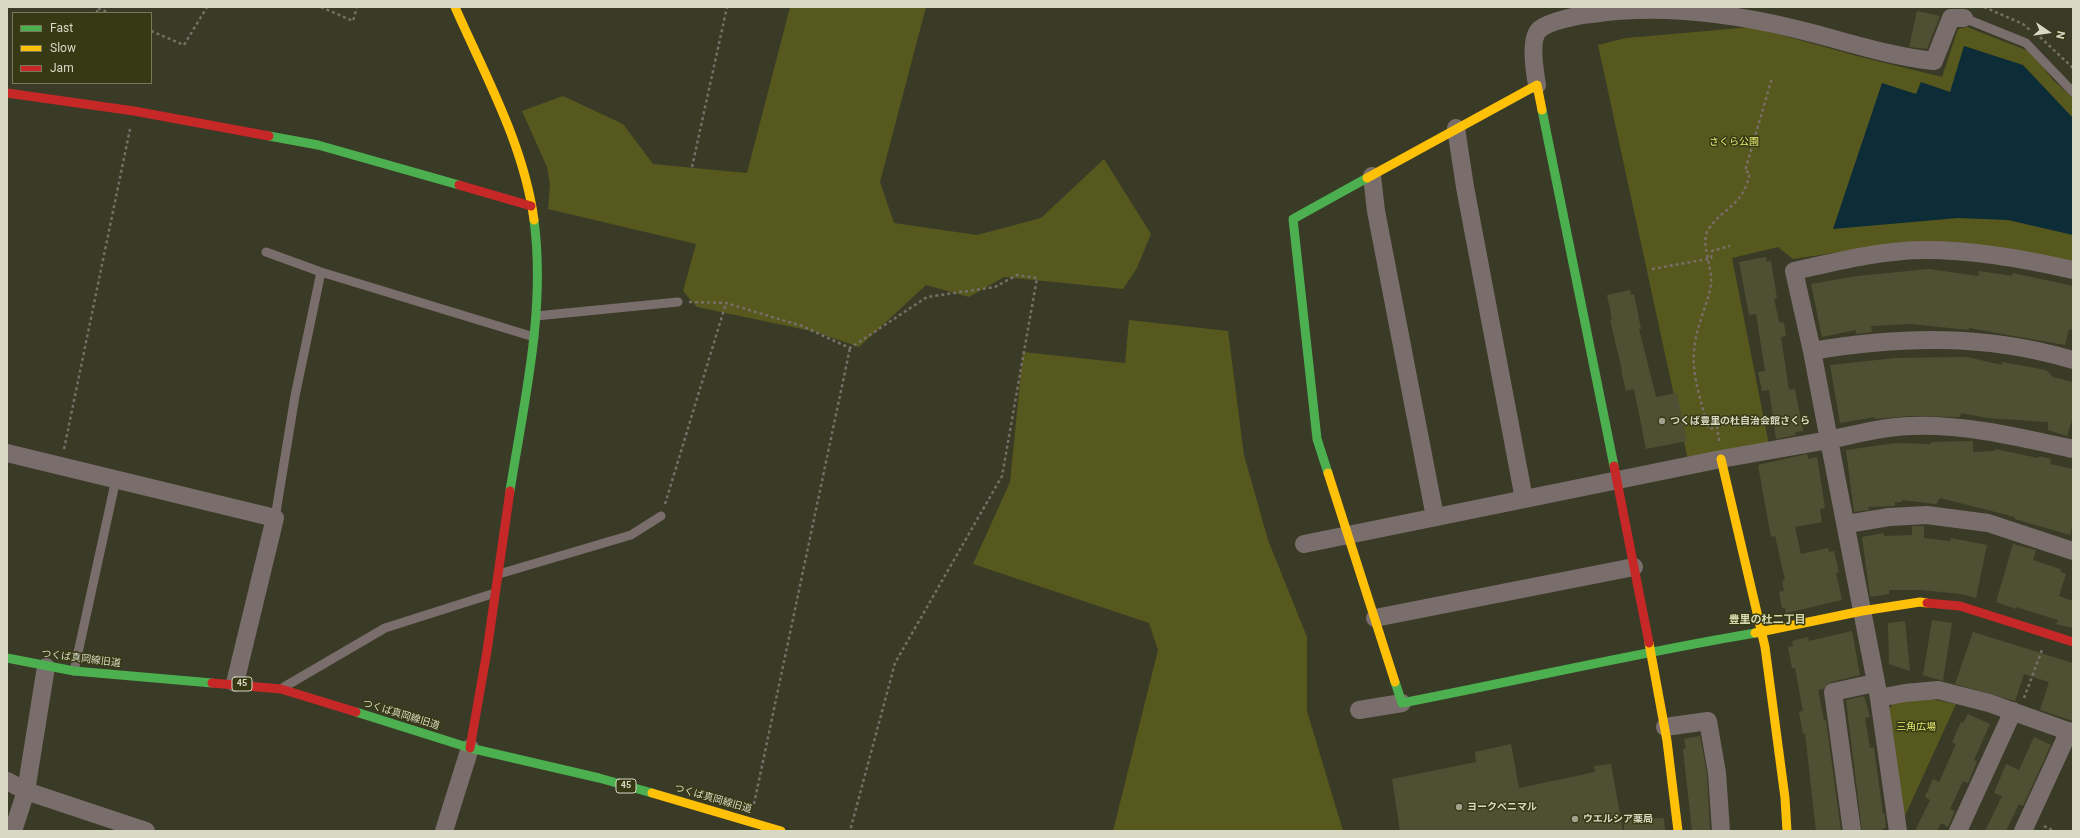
<!DOCTYPE html>
<meta charset="utf-8">
<style>
body{margin:0}
#map{position:relative;width:2080px;height:838px;overflow:hidden;background:#3a3b27;font-family:Roboto,sans-serif}
canvas{display:block}
.frame{position:absolute;inset:0;border:8px solid #d7d9c4;pointer-events:none}
.legend{position:absolute;left:12px;top:12px;width:140px;height:72px;box-sizing:border-box;background:#373915;border:1px solid #77795b;margin:0;padding:5px 7px;list-style:none;font-size:12px;color:#d7d9c4}
.legend li{display:flex;align-items:center;gap:8px;height:20px}
.legend b{width:20px;border:1px solid #77795b}
.north{position:absolute;left:2028px;top:12px;width:40px;height:40px;-webkit-text-stroke:3px #373915;paint-order:stroke;rotate:103deg;font-size:11px;font-weight:700;line-height:16px;text-align:center;color:#d7d9c4}
.north::after{content:'';display:block;margin:auto;width:14px;height:18px;background:#d7d9c4;clip-path:polygon(50% 0,100% 100%,50% 72%,0 100%)}
</style>
<div id="map">
<canvas width="2080" height="838"></canvas>
<div class="frame"></div>
<ul class="legend">
<li><b style="height:5px;background:#4caf50"></b>Fast</li>
<li><b style="height:5px;background:#ffc107"></b>Slow</li>
<li><b style="height:5px;background:#c62828"></b>Jam</li>
</ul>
<div class="north">N</div>
</div>
<script>
const ctx = document.querySelector('canvas').getContext('2d');
ctx.lineJoin = 'round';
function paint(path, color) { ctx.fillStyle = color; ctx.fill(path, 'evenodd'); }
function strokePath(path, color, width, dash) { ctx.strokeStyle = color; ctx.lineWidth = width; ctx.lineCap = dash ? 'butt' : 'round'; ctx.setLineDash(dash || []); ctx.stroke(path); }
function write(font, color, halo, rows, align = 'center') {
  ctx.font = font + ' Roboto,"Noto Sans JP",sans-serif'; ctx.lineWidth = 3; ctx.setLineDash([]); ctx.textBaseline = 'middle'; ctx.strokeStyle = halo; ctx.fillStyle = color; for (const [text, x, y, turn = 0] of rows) {
    ctx.save(); ctx.translate(x, y); ctx.rotate((+turn || 0) * Math.PI / 180); ctx.textAlign = isNaN(turn) ? turn : align; if (halo) ctx.strokeText(text, 0, 0); ctx.fillText(text, 0, 0); ctx.restore();
  }
}
const green = new Path2D(`
 M790,7H926L880,182L894,223L977,235L1041,218L1104,159L1151,234L1137,268L1123,289L1004,277L969,297L926,285L859,347L816,332L697,307L683,291L696,244L548,209L550,184L547,167L522,111L563,96L623,124L653,164L747,173Z
 M1752,27L1861,57L1942,77L1958,29L1967,27L2031,52L2053,80L2073,98V263L1867,248L1793,259L1778,247L1732,258L1769,445L1688,460L1598,45L1626,38Z
 M1129,320L1228,331L1244,455L1268,540L1307,637V711L1343,831H1113L1158,650L1149,623L973,564L1010,482L1023,352L1125,363Z
 M1931,699L1956,704L1903,820L1887,713L1894,702Z`);
const water = new Path2D(`
 M1964,46L2023,65L2073,118V235L2008,220L1958,218L1833,229L1882,83L1916,94L1921,82L1950,92Z`);
const building = new Path2D(`
 M1917,11L1940,16L1927,49L1909,47Z
 M1766,257L1767,262L1771,261L1777,298H1774L1779,322L1784,323L1786,336L1781,337L1789,390L1795,389L1803,431L1795,432L1796,435L1776,439L1769,390L1762,391L1758,372L1765,371L1756,314L1749,315L1739,262Z
 M1929,269L1978,276L1979,271L2012,276L2013,273L2073,286V330L2069,329L2065,345L1969,328V330L1911,324L1871,326L1872,332L1856,334V330L1822,337L1811,284L1857,276Z
 M1630,290L1631,295L1634,294L1641,329H1639L1656,397L1677,393L1687,441L1646,449L1634,389L1626,391L1621,370H1622L1610,320L1612,319L1607,295Z
 M1967,357L2002,365V362L2046,370L2053,377L2073,382V416L2067,436L2048,430V422L1987,418L1961,413L1960,417L1910,416L1875,419V417L1840,423L1830,365L1896,358Z
 M1973,441V452L1995,451V449L2038,458L2039,456L2051,459L2050,464L2073,469V524L2070,535L2015,519V517L1940,498L1936,504L1902,500V502H1895V506L1868,507L1869,510L1854,512L1846,450L1896,443L1931,444V442Z
 M1807,454L1808,459L1817,457L1825,508L1820,509L1822,522L1795,527L1801,554L1828,548L1829,552L1834,551L1839,572L1836,573L1842,600L1786,613L1785,608H1782L1779,592L1784,591L1782,581L1785,580L1775,536L1771,537L1758,465Z
 M1912,526H1924V538L1950,541L1951,538L1987,545L1976,598L1961,594L1921,590H1889V594L1870,597L1862,537L1884,533V536L1912,535Z
 M2013,544L2036,550L2033,560L2060,569L2061,572L2066,574L2059,596L2073,601V628L2056,624L2058,620L2016,607V609L1996,602Z
 M1932,620L1952,623L1943,681L1923,675Z
 M1905,621L1910,671L1889,664L1888,623Z
 M1852,631L1860,675L1831,682L1823,689L1818,690L1824,720H1826L1841,831H1816L1805,733L1803,734L1799,712L1803,711L1795,668H1792L1788,647L1793,646L1792,641L1808,637L1809,641Z
 M1973,632L2073,663V721L2040,710L2049,682L2036,678L2024,674L2015,701L1955,684Z
 M1864,696L1870,717L1865,718L1870,748L1874,747L1883,814H1885V817L1886,828H1883V831H1862L1846,700Z
 M1968,714L1990,724L1974,760L1977,761L1968,783L1963,781L1950,809L1955,811L1948,827L1941,823L1937,831H1915L1930,800L1925,797L1933,779L1939,782L1956,744L1952,742L1961,722L1963,723Z
 M1700,736L1707,774L1710,831H1692L1683,749L1686,748L1684,739Z
 M2034,737L2051,745L2023,806L2019,804L2006,831H1985L2002,796L1994,793L2006,764L2019,770Z
 M1511,744L1519,788L1595,772L1594,766L1611,764L1623,831H1400L1392,779L1476,762L1475,752Z
 M1664,818L1665,831H1624V820Z`);
const path = new Path2D(`
 M321,7L353,21L357,7
 M1984,7L2023,24L2031,31
 M98,8L109,13
 M97,13L98,7
 M151,31L184,45L207,7
 M2040,37L2073,68
 M692,167L727,7
 M1652,269L1708,259L1711,258L1712,251L1730,246
 M689,302L726,303L802,326L850,348L927,297L995,287L1017,275L1037,278L1002,476L895,663L850,831
 M1719,441L1717,427L1709,429C1701,402 1690,371 1695,343C1698,322 1708,304 1711,284C1713,269 1700,243 1708,230C1724,206 1742,208 1750,173L1745,171L1772,78
 M64,449L130,129
 M665,504L726,303
 M2024,698L2042,650
 M754,804L850,348
 M2044,826L2054,831`);
const lane = new Path2D(`
 M1964,18L2026,43L2073,92
 M266,252L321,272L534,337
 M536,316L678,302
 M275,518L295,396L321,272
 M499,574L631,535L661,516
 M74,671L116,479
 M284,687L385,628L495,593`);
const street = new Path2D(`
 M1537,85C1535,73 1529,38 1540,29C1550,21 1579,15 1592,14C1659,4 1730,13 1796,29C1842,40 1887,56 1934,61L1951,18H1964
 M1456,128L1465,187L1524,499
 M1372,176L1376,211L1435,517
 M1812,351L1794,271C1838,261 1882,250 1926,250C1976,250 2025,259 2073,270
 M2073,360C1986,334 1901,336 1812,351L1829,440C1856,434 1883,427 1910,426C1966,424 2019,437 2073,449
 M7,453L275,518L235,683
 M1847,524L1889,517L1927,515L1988,523L2073,551
 M1304,544L1721,459L1829,440L1879,698L1898,831
 M1375,618L1634,567
 M1879,698L1905,693L1938,690L1989,703L2073,733
 M1359,710L1402,703
 M1665,727L1708,721L1717,773L1721,831
 M7,781L26,791L146,831
 M13,831L26,791L46,667
 M444,831L470,748
 M1852,831L1833,692L1875,683
 M1958,831L2013,711
 M2023,831L2069,731`);
const fast = new Path2D(`
 M1542,110L1614,466
 M269,136L318,145L459,185
 M1328,473L1317,439L1293,219L1367,178
 M510,491C524,401 546,311 534,220
 M7,658L74,671L212,683
 M1395,682L1402,703C1520,680 1637,653 1755,633
 M356,712L470,748L599,778L652,793`);
const slow = new Path2D(`
 M455,7C485,75 524,145 534,220
 M1367,178L1537,85L1542,110
 M1721,459L1765,647L1785,798L1787,831
 M1328,473L1395,682
 M1755,633L1862,611L1920,602L1927,603
 M1649,643L1667,741L1678,831
 M652,793L781,831`);
const jam = new Path2D(`
 M7,93L134,111L269,136
 M459,185L531,206
 M1614,466L1649,643
 M1927,603L1960,606L2073,642
 M212,683L281,689L356,712
 M470,748L487,651L510,491`);
const markers = [
 [1662,421,4,"#a0a28d"],
 [1459,807,4,"#a0a28d"],
 [1575,819,4,"#a0a28d"]
];
const shields = [
 [242,684,20],
 [626,786,20]
];
const shieldNames = [
 ["45",242,684],
 ["45",626,786]
];
const parkNames = [
 ["さくら公園",1734,142],
 ["三角広場",1916,727]
];
const poiNames = [
 ["つくば豊里の杜自治会館さくら",1670,421],
 ["ヨークベニマル",1467,807],
 ["ウエルシア薬局",1583,819]
];
const streetNames = [
 ["つくば真岡線旧道",81,659,7],
 ["つくば真岡線旧道",401,715,17],
 ["つくば真岡線旧道",713,799,16]
];
const neighbourhoodNames = [
 ["豊里の杜二丁目",1767,620]
];
paint(green, '#56581d');
paint(water, '#0c2c37');
paint(building, '#4f5033');
strokePath(path, '#766e67', 2.5, [3, 3]);
strokePath(lane, '#7a6e6c', 9);
strokePath(street, '#7a6e6c', 18);
strokePath(fast, '#4caf50', 9);
strokePath(slow, '#ffc107', 9);
strokePath(jam, '#c62828', 9);
for (const [x, y, r, color] of markers) { const dot = new Path2D(); dot.arc(x, y, r, 0, 2 * Math.PI); ctx.fillStyle = color; ctx.fill(dot); strokePath(dot, '#373915', 1.5); }
for (const [x, y, w] of shields) { const box = new Path2D(); box.roundRect(x - w / 2, y - 7, w, 14, 3); ctx.fillStyle = '#373915'; ctx.fill(box); strokePath(box, '#d7d9c4', 1); }
write('bold 9px', '#d7d9c4', null, shieldNames);
write('10px', '#e7ec6f', '#373915', parkNames);
write('bold 10px', '#d7d9c4', '#373915', poiNames, 'left');
write('10px', '#d7d9c4', '#373915', streetNames);
write('bold 11px', '#d7dab1', '#373915', neighbourhoodNames);
</script>
